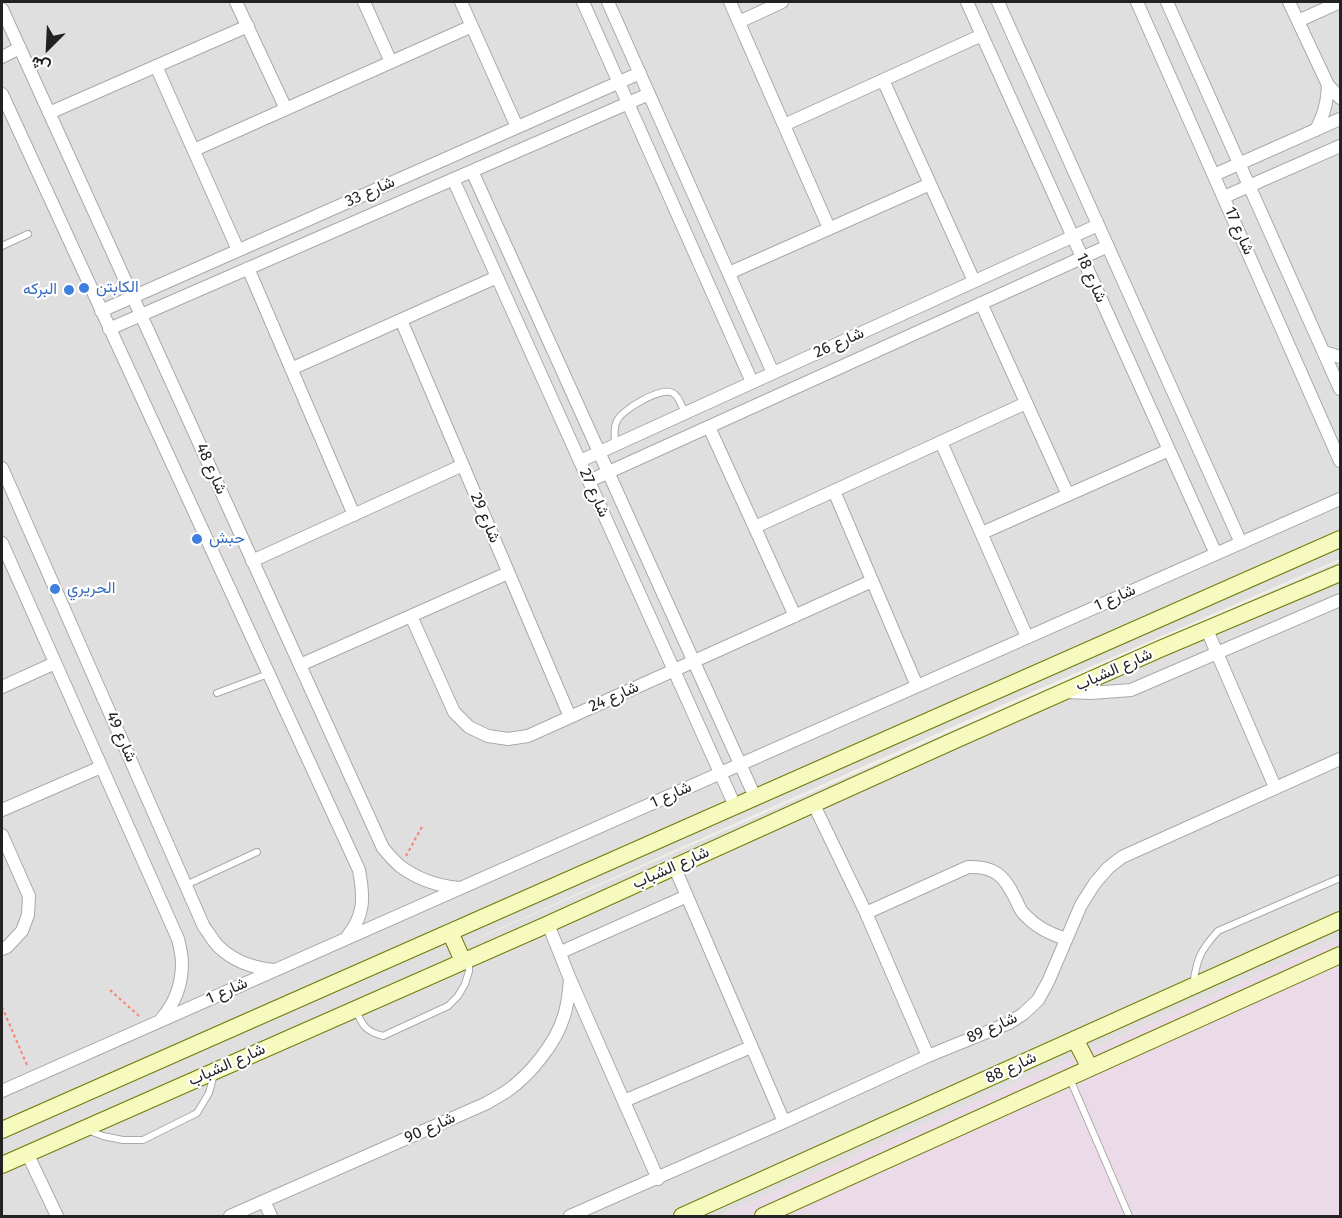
<!DOCTYPE html>
<meta charset="utf-8">
<style>
body{margin:0}
#map{position:relative;width:1342px;height:1218px;overflow:hidden;background:#f2efe9;font-family:"Fira Sans",Vazirmatn,sans-serif}
canvas{display:block}
.frame{position:absolute;inset:0;border:3px solid #222;pointer-events:none}
.north{position:absolute;left:18px;top:18px;width:60px;height:60px;-webkit-text-stroke:4px #fff;paint-order:stroke;rotate:204deg;font-size:16px;font-weight:700;line-height:24px;text-align:center;color:#222}
.north::after{content:'';display:block;margin:auto;width:21px;height:27px;background:#222;clip-path:polygon(50% 0,100% 100%,50% 72%,0 100%)}
</style>
<div id="map">
<canvas width="1342" height="1218"></canvas>
<div class="frame"></div>
<div class="north">ش</div>
</div>
<script>
const ctx = document.querySelector('canvas').getContext('2d');
ctx.lineJoin = 'round';
function paint(path, color) { ctx.fillStyle = color; ctx.fill(path, 'evenodd'); }
function strokePath(path, color, width, dash) { ctx.strokeStyle = color; ctx.lineWidth = width; ctx.lineCap = dash ? 'butt' : 'round'; ctx.setLineDash(dash || []); ctx.stroke(path); }
function write(font, color, halo, rows, align = 'center') {
  ctx.font = font + ' "Fira Sans",Vazirmatn,sans-serif'; ctx.lineWidth = 4.5; ctx.setLineDash([]); ctx.textBaseline = 'middle'; ctx.strokeStyle = halo; ctx.fillStyle = color; for (const [text, x, y, turn = 0] of rows) {
    ctx.save(); ctx.translate(x, y); ctx.rotate((+turn || 0) * Math.PI / 180); ctx.textAlign = isNaN(turn) ? turn : align; if (halo) ctx.strokeText(text, 0, 0); ctx.fillText(text, 0, 0); ctx.restore();
  }
}
const residential = new Path2D(`
 M2,2H1340V559L981,714L404,971L1340,561V938L720,1216H2Z`);
const industrial = new Path2D(`
 M1340,938V1216H720Z`);
const path = new Path2D(`
 M406,856L423,825
 M110,990L139,1016
 M2,1007L27,1065`);
const lane = new Path2D(`
 M2,246L28,234
 M615,444C615,437 613,428 617,421C621,410 662,386 673,393C679,396 682,407 685,413
 M217,693L268,674
 M186,885L257,852
 M1193,985C1197,958 1200,951 1218,931L1340,878
 M355,1009C363,1026 365,1031 383,1036L448,1006L458,996L465,984L469,971V962
 M1070,1079L1129,1216
 M90,1131L103,1136L123,1140H143L197,1113L209,1093L214,1074`);
const street = new Path2D(`
 M236,2L286,109
 M364,2L391,62
 M461,2L517,127
 M583,2L752,382
 M608,2L773,373
 M730,2L829,228
 M967,2L1216,554
 M998,2L1241,543
 M1137,2L1340,461
 M1167,2L1340,389
 M1289,2L1328,85L1340,98
 M2,9L383,848C388,854 394,861 400,866C417,879 438,886 459,888
 M1298,21L1340,2
 M739,22L782,2
 M2,57L20,48
 M156,66L238,250
 M883,80L974,281
 M2,94L359,870C364,897 365,915 347,937
 M49,113L248,26
 M784,125L982,35
 M1316,130C1324,114 1327,104 1328,85
 M194,150L472,26
 M472,171L755,797
 M1214,175L1340,119
 M453,179L735,806
 M1224,197L1340,146
 M248,268L354,515
 M729,273L930,184
 M981,303L1068,495
 M101,311L640,73
 M401,320L570,717
 M109,329L649,94
 M1324,352L1340,357
 M291,369L497,277
 M709,427L795,616
 M941,442L1027,637
 M580,461L1098,225
 M2,468L204,927C209,933 213,941 218,946C233,961 253,968 274,970
 M589,481L1108,246
 M834,491L917,686
 M755,527L1026,403
 M982,533L1169,450
 M2,543L178,939C180,947 182,955 182,963C182,983 175,1003 162,1018
 M252,561L463,465
 M411,616L454,712L469,727L488,736L508,739L528,736L872,581
 M1207,630L1275,787
 M300,665L508,573
 M2,687L55,663
 M1065,692L1091,693L1131,690L1340,600
 M813,803L866,913L928,1056
 M2,810L101,767
 M2,835L29,896L28,915L22,931L7,947L2,949
 M674,866L784,1122
 M866,913L968,867C994,866 1004,875 1015,898C1018,904 1020,911 1025,915C1036,927 1050,934 1066,939
 M548,924L570,979L658,1179
 M561,952L687,896
 M2,1091L1340,499
 M624,1101L751,1047
 M27,1153L57,1216
 M264,1201L271,1216
 M230,1216L487,1103C493,1099 501,1095 507,1091C530,1075 556,1043 564,1016C568,1004 569,992 570,979
 M570,1216L784,1122L928,1056L1009,1023L1023,1014L1038,1000L1048,982L1081,905L1095,883L1108,868L1122,857L1340,759`);
const secondary = new Path2D(`
 M450,932L463,961
 M1075,1039L1090,1068
 M2,1130L1340,539
 M2,1165L544,926L953,741L1160,649L1340,573
 M682,1216L1340,920
 M763,1216L1340,955`);
const markers = [
 [84,288,6,"#3f7fe0"],
 [69,290,6,"#3f7fe0"],
 [197,539,6,"#3f7fe0"],
 [55,589,6,"#3f7fe0"]
];
const streetNames = [
 ["شارع 33",370,192,-24],
 ["شارع 17",1239,231,66],
 ["شارع 18",1091,278,66],
 ["شارع 26",839,343,-24],
 ["شارع 48",211,469,66],
 ["شارع 27",594,493,66],
 ["شارع 29",485,518,67],
 ["شارع 1",1115,598,-24],
 ["شارع الشباب",1114,670,-24],
 ["شارع 24",614,697,-24],
 ["شارع 49",121,737,66],
 ["شارع 1",671,795,-24],
 ["شارع الشباب",671,868,-24],
 ["شارع 1",227,991,-24],
 ["شارع 89",992,1028,-24],
 ["شارع الشباب",227,1065,-24],
 ["شارع 88",1011,1068,-25],
 ["شارع 90",430,1128,-24]
];
const shopNames = [
 ["الكابتن",96,288],
 ["البركه",57,290,"right"],
 ["حبش",209,539],
 ["الحريري",67,589]
];
paint(residential, '#e0dfdf');
paint(industrial, '#ebdbe8');
strokePath(lane, '#a9a9a9', 8);
strokePath(street, '#a9a9a9', 14);
strokePath(secondary, '#707d05', 18);
strokePath(path, '#fa8072', 2, [3, 3]);
strokePath(lane, '#fff', 6);
strokePath(street, '#fff', 12);
strokePath(secondary, '#f7fabf', 16);
for (const [x, y, r, color] of markers) { const dot = new Path2D(); dot.arc(x, y, r, 0, 2 * Math.PI); ctx.fillStyle = color; ctx.fill(dot); strokePath(dot, '#fff', 2); }
write('16px', '#222', '#fff', streetNames);
write('16px', '#366cbe', '#fff', shopNames, 'left');
</script>
